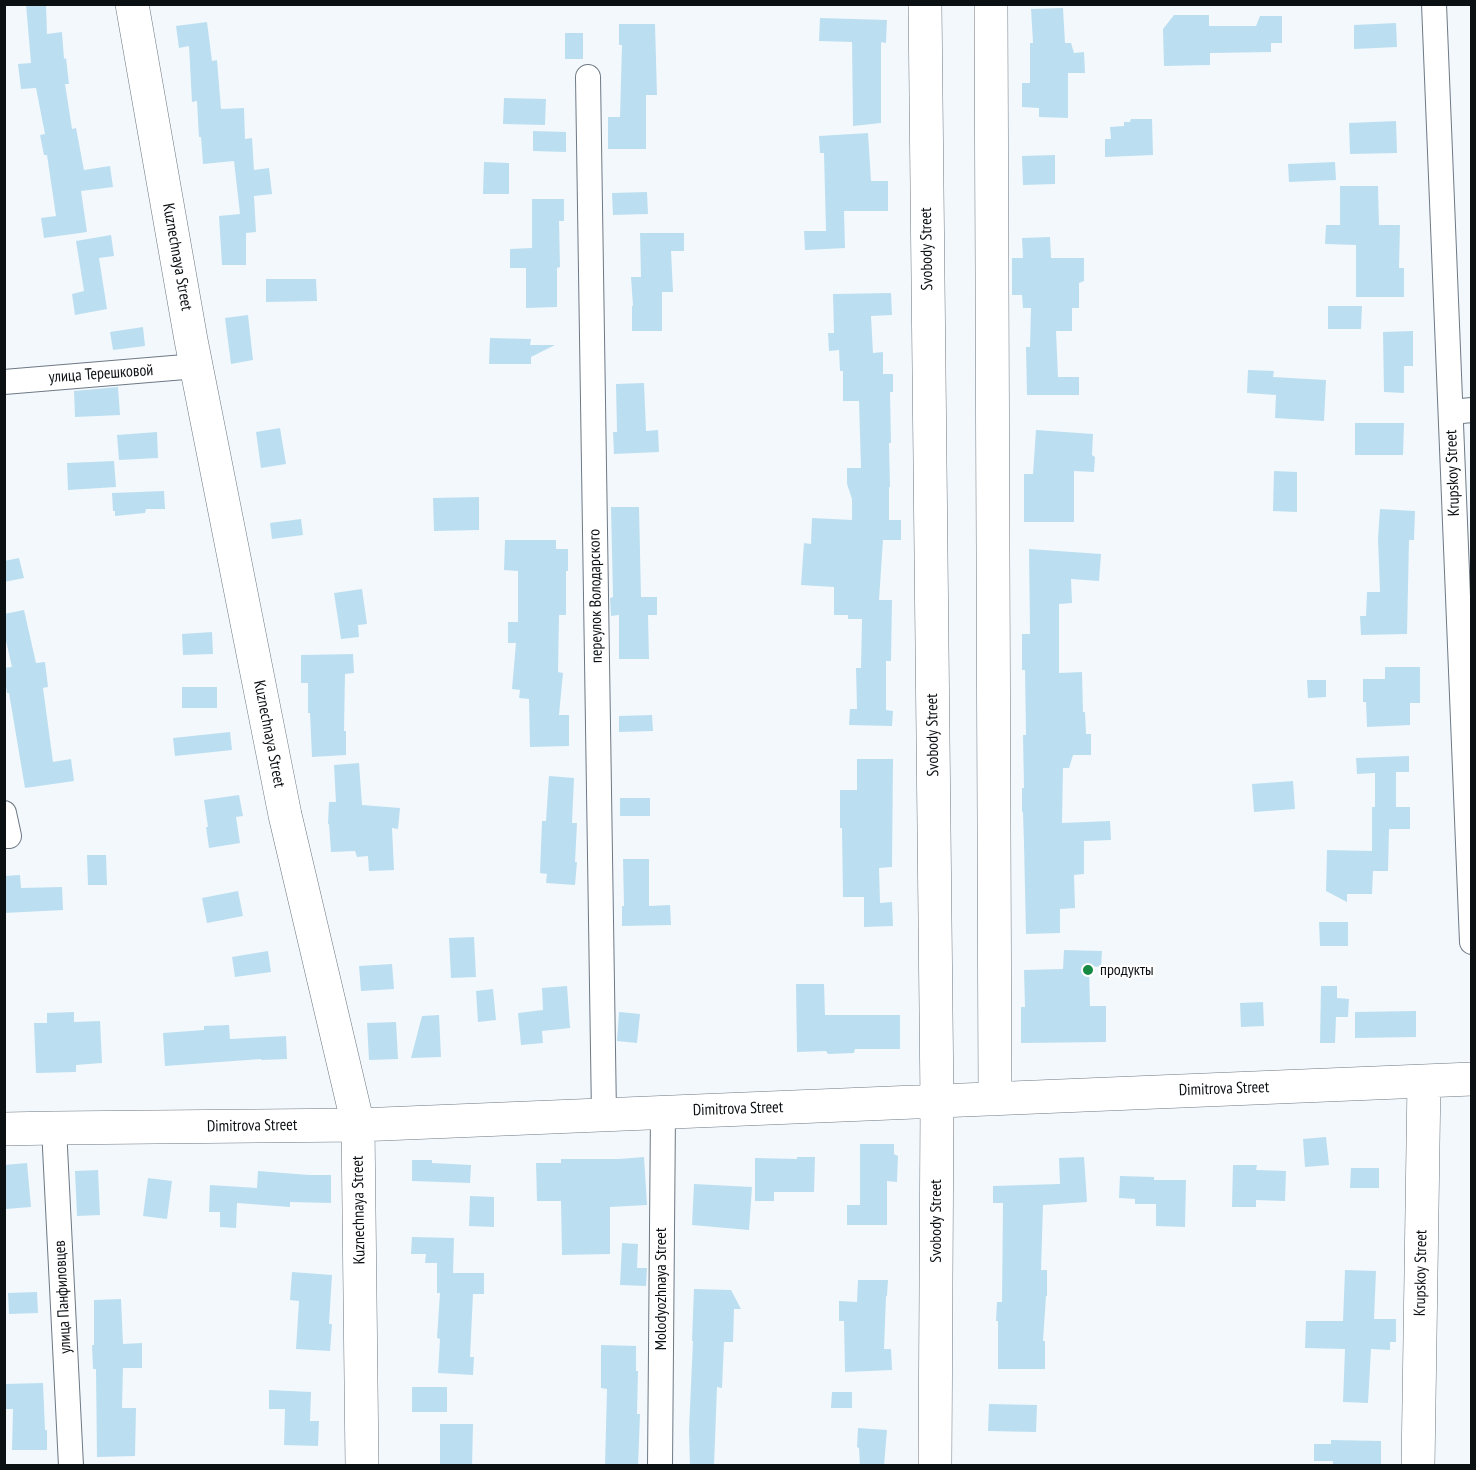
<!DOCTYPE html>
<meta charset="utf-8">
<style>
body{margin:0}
#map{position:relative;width:1476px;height:1470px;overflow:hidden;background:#f3f8fd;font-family:"PT Sans Narrow",sans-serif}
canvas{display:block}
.frame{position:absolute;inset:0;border:6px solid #0b1013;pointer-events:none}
</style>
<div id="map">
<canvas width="1476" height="1470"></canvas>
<div class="frame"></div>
</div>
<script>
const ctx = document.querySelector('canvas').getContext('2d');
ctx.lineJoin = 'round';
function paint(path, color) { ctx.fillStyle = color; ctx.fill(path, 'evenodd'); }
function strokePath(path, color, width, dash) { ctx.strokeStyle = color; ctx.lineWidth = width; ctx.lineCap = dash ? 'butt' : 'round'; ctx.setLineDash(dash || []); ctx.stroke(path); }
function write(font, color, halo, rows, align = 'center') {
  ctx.font = font + ' "PT Sans Narrow",sans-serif'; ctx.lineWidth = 4.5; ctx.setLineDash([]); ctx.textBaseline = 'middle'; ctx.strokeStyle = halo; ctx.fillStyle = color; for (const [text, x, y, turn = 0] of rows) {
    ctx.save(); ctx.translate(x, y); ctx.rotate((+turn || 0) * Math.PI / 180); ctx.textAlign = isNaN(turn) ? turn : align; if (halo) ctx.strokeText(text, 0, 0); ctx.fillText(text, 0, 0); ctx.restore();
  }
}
const building = new Path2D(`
 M26,4H46L47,34L62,32L64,59L66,58L69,84H65L72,129L76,128L84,170L110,166L113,187L81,191L87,232L44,238L41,218L56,216L47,155H44L40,135L45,134L36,88L21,89L18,64L31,63Z
 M1063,8L1065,43H1071L1074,53L1084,52L1085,73H1068V118L1039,117V108L1022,107V83H1030V43H1033L1031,9Z
 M1174,15H1209V26H1256L1260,16H1282V43H1271V52L1210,53V65L1164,66L1163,29Z
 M820,18L887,20L886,43L881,42V123L853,126L852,42L819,41Z
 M207,22L212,61L217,60L221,109L244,108L245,139L252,138L254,170L269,168L272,194L254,196L256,232L246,233V265H222L219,216L240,214L234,161L203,164L201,137H199L197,101L192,102L189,46L179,48L176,26Z
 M1396,23L1397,47L1354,49V25Z
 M619,24H655L657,95H646V149H608V117H620L622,45H619Z
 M565,33H583V59H565Z
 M504,98L546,99L545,125L503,124Z
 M1131,119H1152L1153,155L1105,157V139H1111L1110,127L1124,126V122H1130Z
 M1396,121L1397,153L1350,154L1349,123Z
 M533,131L566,132V152L533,151Z
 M868,133L871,181H888V211H844L845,248L805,250L804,231H826L824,153H820L819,136Z
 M1055,155V184L1023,185L1022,156Z
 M484,162L509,163V194H483Z
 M1335,162L1336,180L1289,182L1288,164Z
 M1340,186H1378L1379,225H1400L1399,268H1404V297H1356V245L1325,244L1326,225H1340Z
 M647,192L648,214L613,215L612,193Z
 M532,199H564V221H559L560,267L557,268V307L526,308V268H510V249L532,248Z
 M640,233H684V251H671L673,292H662V331H632V306H633L631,277H641Z
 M111,235L114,256L99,258L107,309L75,315L72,294L84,291L76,241Z
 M1050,237L1051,258H1084V281L1079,283V308H1072V331H1056L1058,377H1079V395H1027L1026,347H1030L1031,308H1023L1022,295H1012V258H1023L1022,238Z
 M266,279H316L317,301L266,302Z
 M891,293L892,315L871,316L873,353L883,352V374H893V392H890L891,443H889L890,487H889V520H901V540H883L879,600H892L891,661H886V710L893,711L892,726L849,725L850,709H857L856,668H861L862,619H848V615H834V587L801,585L804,543L811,544L812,518L852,520V499L847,484V468H861L859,401H843V371H840L839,350L829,351L828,333H834L833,294Z
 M1328,306H1362L1361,329H1328Z
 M248,315L253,360L231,364L225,318Z
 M143,327L145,346L113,350L110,332Z
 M1413,331V366H1404V393L1384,392L1383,332Z
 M490,338L531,339L530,345H555L531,357V364H489Z
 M1248,370L1274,371L1273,377L1326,380L1324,421L1275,418L1276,395L1247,393Z
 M644,383L646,431L658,430L659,452L614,454L613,432H617L616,384Z
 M118,387L120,415L75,417L74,391Z
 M1355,423H1404L1403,455H1355Z
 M280,428L286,464L261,468L256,432Z
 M1036,430L1093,434L1092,455L1095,457L1094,472L1074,471V522H1024V474H1033Z
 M157,432L158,458L119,460L117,435Z
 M114,461L116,487L68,490L67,463Z
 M1274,471L1297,472V512L1273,511Z
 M164,491L165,509H146L145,513L115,516V511H113L112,493Z
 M479,497V530L434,531L433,498Z
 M611,507H639L641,597H657V615H648L649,659H619V615L611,616L610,598L613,597Z
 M1380,509L1415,511L1414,540H1409L1407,634L1361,635L1360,616H1366L1367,592H1380L1378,538Z
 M301,519L303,535L272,539L270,523Z
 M505,540H556V549H568V571H566V615H559L558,672L563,673L559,715H569V746L530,747L529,699L519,698L520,690L512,689L516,643H508V622H518V571L504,570Z
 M1029,549L1101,554L1099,581L1071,579L1072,603L1059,604V673L1082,672L1083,712H1085L1086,734H1091V755H1073L1069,768H1063L1062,823L1110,821L1111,840L1084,841V874L1074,875L1075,908L1060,909V933L1026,934L1024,844L1023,812H1022V788H1024L1023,735H1026L1025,670H1022V634H1030Z
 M19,558L24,578L4,582V561Z
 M362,589L367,624L358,625L359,637L341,639L334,593Z
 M24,610L36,663L45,662L48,687L43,688L53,762L71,759L74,781L25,788L9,693H7L4,674V668L12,667L4,632V614Z
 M212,632L213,654L183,655L182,634Z
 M353,654L354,673L345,674L344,731H346V755L312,757L310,713H308V683H301V655Z
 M1385,667H1420V703H1410V725L1367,727L1366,702H1363V679H1385Z
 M1307,680H1326V697L1308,698Z
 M182,687H217V708H182Z
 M652,715L653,731L619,732V716Z
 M230,732L232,750L175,756L173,738Z
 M1409,756V772H1396V807H1410V829H1389L1388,871H1373L1372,894H1347V902L1326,891L1327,850L1372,851V807H1375V773L1357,774L1356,758Z
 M857,759H893L892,867L879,868L880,903L892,902L893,926L864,927V897H843L842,828H840V790H857Z
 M359,763L362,805L400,808L398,829L392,828L394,870L369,871L368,856L357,857L355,851L331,852L329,824H328L329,802H336L334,765Z
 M549,776L574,778L572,823H577L575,862H577L575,885L546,883L547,874L540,873L542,821H546Z
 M1293,781L1295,809L1254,812L1252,784Z
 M239,795L243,816L236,817L240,843L209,848L206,827H208L204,800Z
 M620,798H650V816H620Z
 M87,855H106L107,885H88Z
 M623,859H649V906L670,905L671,925L622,926V906H624Z
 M20,875L21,888L62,887L63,910L4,913V876Z
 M238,891L243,916L207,923L202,898Z
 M1319,922H1348V946H1320Z
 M474,937L476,977L451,978L449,938Z
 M1064,950L1102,951L1101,967L1089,966L1090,1006H1106V1042L1021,1043V1007H1025L1024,970L1063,969Z
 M268,951L271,972L235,977L232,957Z
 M392,964L394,989L361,991L359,966Z
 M796,984H824L825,1015H900V1049H855L854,1053L828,1054L826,1051L797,1052Z
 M567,986L570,1028L542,1031L543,1043L521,1045L518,1013L543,1010L542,988Z
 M1321,986H1337V998L1349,999L1348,1017H1336L1335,1043H1320Z
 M493,989L496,1020L478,1022L476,991Z
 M1263,1002L1264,1026L1241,1027L1240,1003Z
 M1416,1011V1037L1355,1038V1012Z
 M74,1012V1022L100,1021L102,1063L76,1065V1072L36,1073L34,1023H47V1013Z
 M619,1012L640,1014L637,1043L617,1041Z
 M439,1015L441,1057L411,1058L422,1016Z
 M396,1022L398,1059L369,1060L367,1023Z
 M229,1025L230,1039L286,1036L287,1059L261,1060V1059L165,1066L163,1033L204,1030V1026Z
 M1326,1137L1329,1165L1305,1167L1303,1139Z
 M860,1144H894V1154L898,1156L897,1182L887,1181V1225H847V1205H860Z
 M644,1157L647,1205L610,1207V1254L562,1255L561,1201H537L536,1163H561V1159H619Z
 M797,1157H815L814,1192H774V1201H755V1158L797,1159Z
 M1084,1157L1087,1202L1043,1205L1041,1270H1047V1296H1046L1043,1341H1045V1369H998V1321H996L997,1302H1002L1003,1203H993V1186L1060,1184L1059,1158Z
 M412,1160H432V1163L471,1165L470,1183L412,1181Z
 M27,1163L31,1207L6,1209L4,1165Z
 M1233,1165H1257L1256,1170L1286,1171L1285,1201L1256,1200V1207H1232Z
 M1351,1168H1379V1188H1350Z
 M98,1170L100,1215L77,1216L75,1171Z
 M258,1171L309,1175H331V1203L290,1202V1207L237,1203L236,1228L220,1227V1212H209L210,1185L257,1188Z
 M1120,1176L1154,1177V1180H1186L1185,1227L1156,1226V1204H1135V1199L1119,1198Z
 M148,1178L172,1181L167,1219L143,1216Z
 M694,1184L752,1187L749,1230L692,1225Z
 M470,1196L494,1197V1227L469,1226Z
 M412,1237L454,1238L453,1273H484V1294H473L470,1357H474L473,1375L438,1373L440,1339L437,1338L440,1293H437V1263H425L426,1254H411Z
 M622,1243L638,1244L637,1268H647L646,1286L620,1285Z
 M1345,1270L1376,1271L1374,1319H1396V1342H1390V1350L1371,1349L1368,1403L1343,1402L1345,1349L1305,1348L1306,1321H1343Z
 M292,1272L332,1275L329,1324H332L330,1351L296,1349L299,1301L290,1300Z
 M858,1280H888L887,1296H886L884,1349H891L892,1370L845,1372L844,1321H839V1301L857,1302Z
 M694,1289L731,1290L741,1309H734L733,1342H724L722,1388L717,1387L714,1466H690L689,1430L693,1341H692Z
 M37,1292L38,1313L9,1314L8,1293Z
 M121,1299L123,1344L142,1343V1368H123L122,1408H136L135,1456L97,1457L96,1369H93L92,1345H94V1300Z
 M601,1345L636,1346V1371H638L637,1414H640L638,1466H605L607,1389L601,1388Z
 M43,1383L45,1430H47V1450H12L13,1409H4V1384Z
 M412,1387H447V1412H412Z
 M269,1390L311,1392L310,1421H319L318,1446L284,1445L285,1409H269Z
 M832,1392H852V1408H831Z
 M989,1404L1037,1405L1036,1432L988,1431Z
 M440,1424H473L472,1466H440Z
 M858,1428L887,1430L884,1466H860L859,1448L857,1447Z
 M1331,1440L1381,1441V1466L1333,1465V1461H1314V1444H1331Z`);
const street = new Path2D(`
 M1434,4L1472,942
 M588,77L604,1115
 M4,382L197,366
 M1451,412L1472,410
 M4,813L9,836H4
 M54,1128L71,1466
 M660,1466L663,1112`);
const secondary = new Path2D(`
 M132,4L191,340L285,815L358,1125L362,1466
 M925,4L937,1101L935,1466
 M991,4L995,1099
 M4,1129L54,1128L358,1125L1472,1079
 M1418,1466L1424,1081`);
const markers = [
 [1088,970,6,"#168942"]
];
const streetNames = [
 ["Svobody Street",927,249,-91],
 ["Kuznechnaya Street",177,257,80],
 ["улица Терешковой",101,374,-4],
 ["Krupskoy Street",1453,473,-92],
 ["переулок Володарского",596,596,-91],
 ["Kuznechnaya Street",269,734,79],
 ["Svobody Street",933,735,-91],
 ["Dimitrova Street",1224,1089,-2],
 ["Dimitrova Street",738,1109,-2],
 ["Dimitrova Street",252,1126,-1],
 ["Kuznechnaya Street",359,1210,-91],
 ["Svobody Street",936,1221,-90],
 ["Krupskoy Street",1421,1273,-89],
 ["Molodyozhnaya Street",661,1289,-90],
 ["улица Панфиловцев",63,1297,-93]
];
const poiNames = [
 ["продукты",1100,970]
];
paint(building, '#bbdff0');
strokePath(street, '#6d7984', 26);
strokePath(secondary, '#6d7984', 34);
strokePath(street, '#fff', 24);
strokePath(secondary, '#fff', 33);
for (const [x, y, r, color] of markers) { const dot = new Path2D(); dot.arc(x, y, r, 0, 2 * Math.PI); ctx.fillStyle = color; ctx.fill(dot); strokePath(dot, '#fff', 2); }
write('16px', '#0b1013', '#fff', streetNames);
write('16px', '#0b1013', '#fff', poiNames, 'left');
</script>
